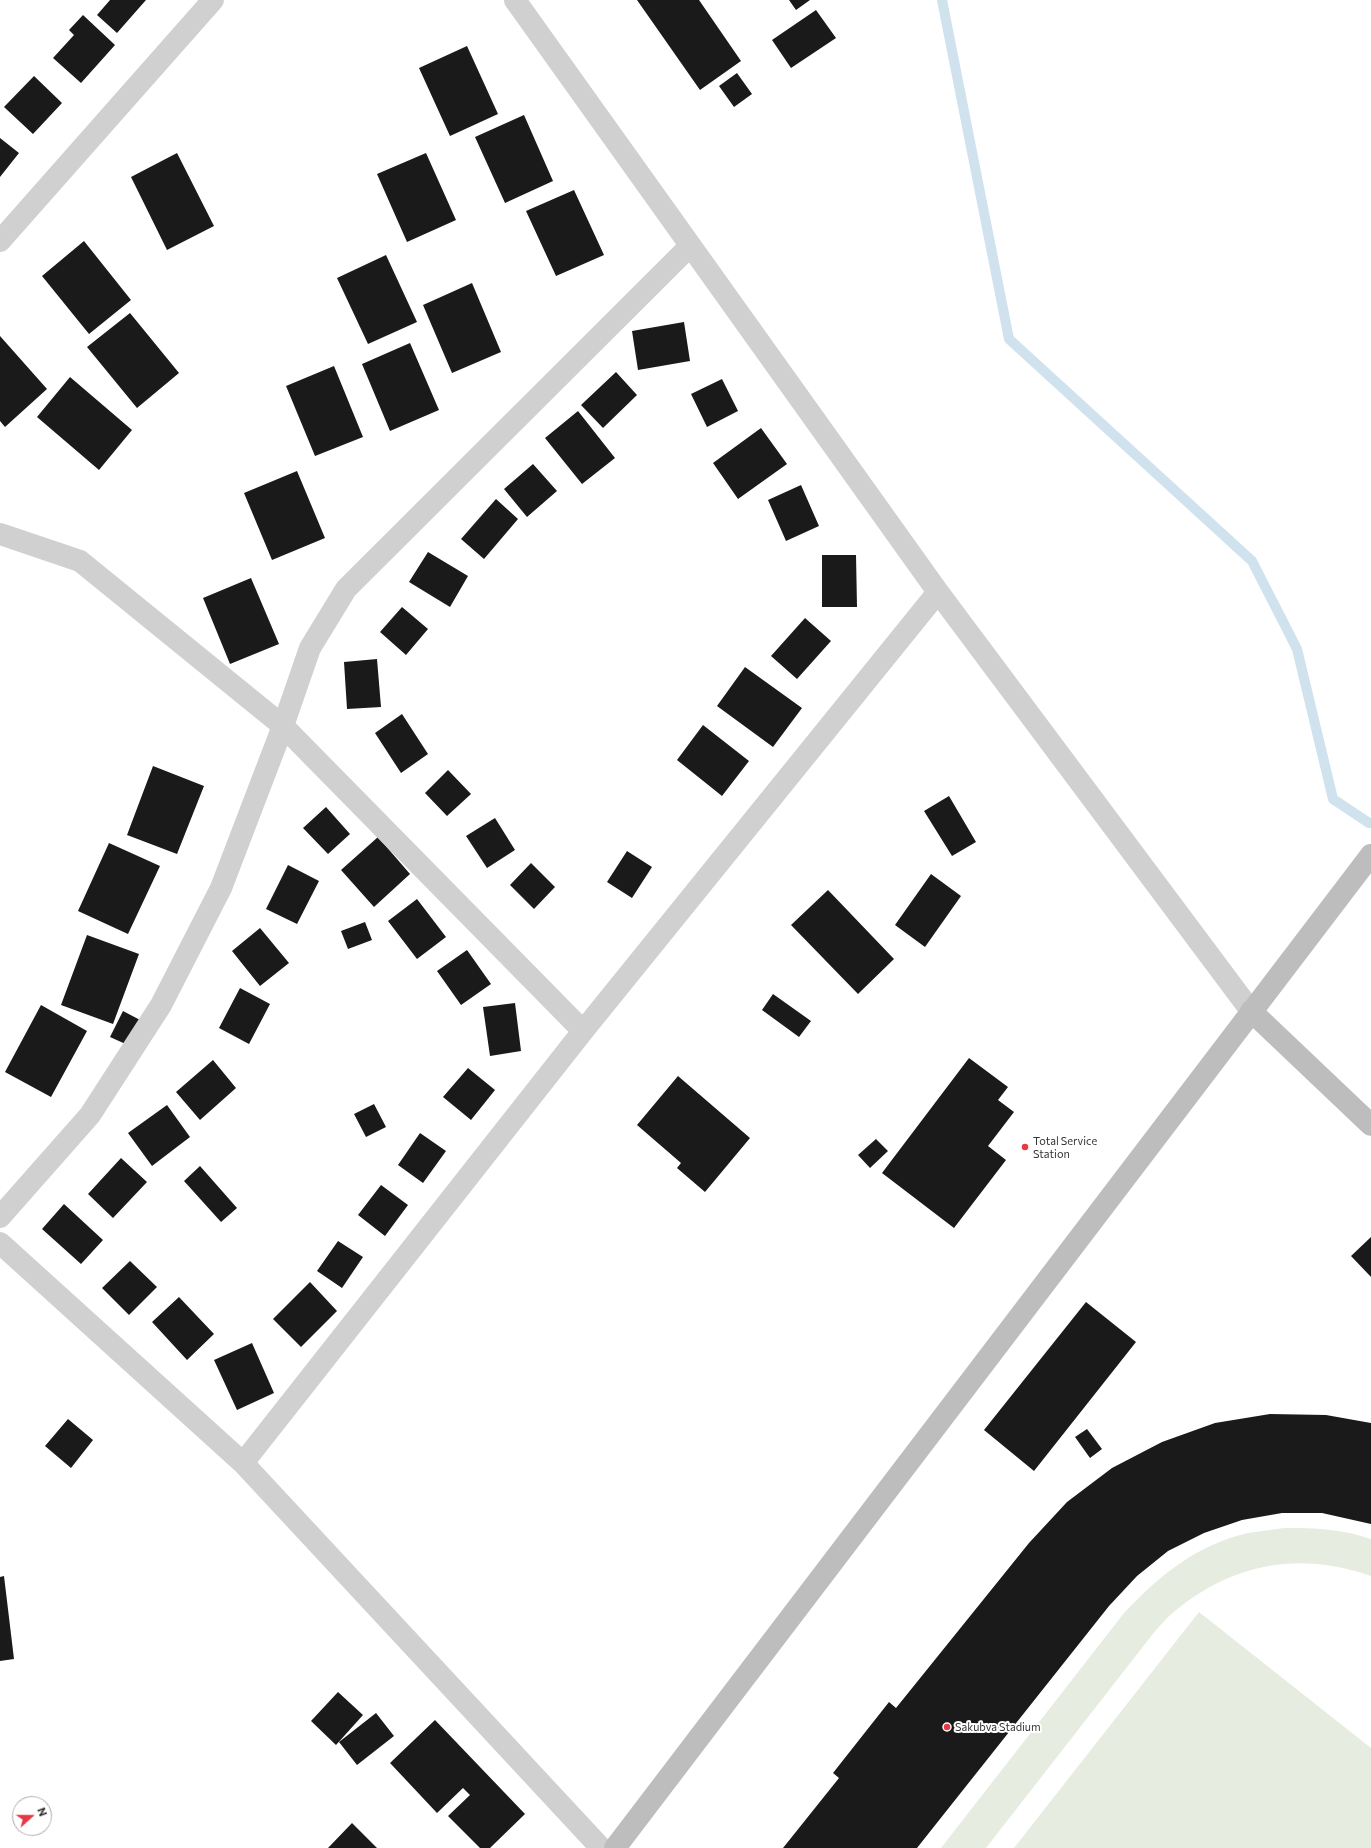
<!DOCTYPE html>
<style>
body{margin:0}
#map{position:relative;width:1371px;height:1848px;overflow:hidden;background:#fff;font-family:Commissioner,sans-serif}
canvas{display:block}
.north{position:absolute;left:12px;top:1796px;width:40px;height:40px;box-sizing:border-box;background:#fff;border:1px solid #adadad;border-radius:50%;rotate:69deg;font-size:11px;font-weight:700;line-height:16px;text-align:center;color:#333}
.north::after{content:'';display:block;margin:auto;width:14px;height:18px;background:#e63946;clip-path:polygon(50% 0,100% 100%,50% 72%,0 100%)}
</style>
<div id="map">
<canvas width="1371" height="1848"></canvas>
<div class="north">N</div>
</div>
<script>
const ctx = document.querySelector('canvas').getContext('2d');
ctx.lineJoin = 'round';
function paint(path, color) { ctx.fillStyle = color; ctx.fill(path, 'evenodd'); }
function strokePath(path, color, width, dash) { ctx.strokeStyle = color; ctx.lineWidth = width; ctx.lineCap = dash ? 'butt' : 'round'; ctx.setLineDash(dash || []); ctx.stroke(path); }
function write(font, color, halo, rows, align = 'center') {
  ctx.font = font + ' Commissioner,sans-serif'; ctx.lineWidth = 4; ctx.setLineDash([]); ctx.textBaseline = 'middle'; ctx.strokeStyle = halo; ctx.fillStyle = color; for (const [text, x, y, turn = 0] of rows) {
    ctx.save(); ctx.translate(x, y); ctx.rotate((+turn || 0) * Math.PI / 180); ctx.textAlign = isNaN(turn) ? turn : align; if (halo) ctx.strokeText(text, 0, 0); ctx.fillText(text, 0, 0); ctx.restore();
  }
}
const green = new Path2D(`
 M1284,1528C1314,1528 1343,1529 1371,1539V1576C1300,1551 1233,1563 1175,1611C1166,1618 1159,1627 1152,1635L986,1848H941L1124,1613C1159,1576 1196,1545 1248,1533C1260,1531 1272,1530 1284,1528Z
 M1199,1612L1371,1748V1848H1014Z`);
const stream = new Path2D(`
 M942,0L1009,339L1252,561L1297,649L1333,799L1369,823`);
const building = new Path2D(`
 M110,0H146L117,33L97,15Z
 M637,0H699L741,61L700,90Z
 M789,0H810L796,10Z
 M816,10L836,38L791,68L772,40Z
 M83,15L115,45L81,83L53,58L74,35L69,30Z
 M467,46L498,114L450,136L419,68Z
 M737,73L752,94L734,107L719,86Z
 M34,76L62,103L33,134L4,107Z
 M524,115L553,181L505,203L475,137Z
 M0,138L19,153L0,177Z
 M177,153L214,226L167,250L131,177Z
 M426,153L456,220L407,242L377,174Z
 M574,190L604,255L556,276L526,211Z
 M84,241L131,300L89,334L42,276Z
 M386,255L417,322L368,344L337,278Z
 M472,283L501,352L452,373L423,305Z
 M130,313L179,373L137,408L87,347Z
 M684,322L690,361L638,370L632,331Z
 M0,336L47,389L5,427L0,421Z
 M410,343L439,410L390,431L362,364Z
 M334,366L363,437L315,456L286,386Z
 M616,372L637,395L603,428L581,405Z
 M70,377L132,430L99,470L37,417Z
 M722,379L738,411L707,427L691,394Z
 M578,411L615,458L582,484L545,438Z
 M761,428L787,464L738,499L713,463Z
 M533,464L557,491L527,517L504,489Z
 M297,471L325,538L272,560L244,493Z
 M801,485L819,526L786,541L768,500Z
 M496,499L518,519L484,559L461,539Z
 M428,552L468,576L450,607L409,582Z
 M822,555H856L857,607H822Z
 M251,578L279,644L230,664L203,598Z
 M402,607L428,629L406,655L380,632Z
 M805,618L831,641L797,679L771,656Z
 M377,659L381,707L347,709L344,662Z
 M745,667L802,708L773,747L717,706Z
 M402,714L428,754L401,773L375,733Z
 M703,725L749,761L722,796L677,760Z
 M153,766L204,786L177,854L127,835Z
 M448,770L471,794L447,816L425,793Z
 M949,796L976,842L952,856L924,811Z
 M326,807L350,834L328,854L303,828Z
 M495,818L515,850L487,868L466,836Z
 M378,837L410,874L374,907L341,870Z
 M109,843L160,866L128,934L78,911Z
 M627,851L652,867L632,898L607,882Z
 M531,863L555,887L534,909L510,885Z
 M288,865L319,881L297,924L266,909Z
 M931,874L961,896L925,947L895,925Z
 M828,890L894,959L858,994L791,925Z
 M417,899L446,937L417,959L388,921Z
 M365,922L372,940L348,949L341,931Z
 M260,928L289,963L260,986L232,951Z
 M87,935L139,954L113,1024L61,1005Z
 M467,950L491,984L461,1005L437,971Z
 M240,988L270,1004L249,1044L219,1028Z
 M773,994L811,1021L799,1037L762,1010Z
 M515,1003L521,1051L490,1056L483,1007Z
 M41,1005L87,1031L51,1097L5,1072Z
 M123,1011L142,1021L130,1046L110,1037Z
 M969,1058L1008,1087L998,1100L1014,1112L988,1146L1006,1160L954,1228L882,1173Z
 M213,1060L236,1088L200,1120L176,1092Z
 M468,1068L495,1090L471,1120L443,1097Z
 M678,1076L750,1138L705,1192L677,1168L681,1163L637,1125Z
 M374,1104L386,1127L366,1137L354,1114Z
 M167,1105L190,1137L152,1166L128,1133Z
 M420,1133L446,1151L423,1183L398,1165Z
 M876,1139L888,1151L870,1168L858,1155Z
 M121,1158L147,1182L113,1218L88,1194Z
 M200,1166L237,1208L221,1222L184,1181Z
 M381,1185L408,1205L385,1236L358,1215Z
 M64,1204L103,1240L81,1264L42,1229Z
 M1371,1237V1277L1351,1256Z
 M338,1241L363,1257L342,1288L317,1271Z
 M130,1261L157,1287L129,1315L102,1288Z
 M310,1282L337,1311L301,1347L273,1319Z
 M179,1297L214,1334L187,1360L152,1322Z
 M1086,1302L1136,1342L1034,1471L984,1430Z
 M252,1343L274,1393L237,1410L214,1360Z
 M1270,1414L1326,1415L1371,1423V1524L1322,1513H1282L1242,1520L1204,1533L1168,1551L1137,1576L1109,1606L917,1848H783L839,1778L833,1773L889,1702L896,1708L1029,1543L1067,1502L1112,1468L1162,1442L1215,1423Z
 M68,1419L93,1440L71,1468L45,1446Z
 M1087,1429L1102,1449L1090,1458L1075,1437Z
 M4,1576L14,1659L0,1661V1577Z
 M338,1692L363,1715L336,1745L311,1721Z
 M376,1713L394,1736L357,1765L339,1742Z
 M435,1720L525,1814L490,1848H480L448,1816L470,1795L463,1788L437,1813L390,1763Z
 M352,1823L377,1848H328Z`);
const street = new Path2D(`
 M515,0L938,592L1251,1011
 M0,241L213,0
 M0,534L80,561L283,726L583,1031
 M0,1217L90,1115L161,1005L221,888L283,726L310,648L346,589L690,246
 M0,1243L243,1463L601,1848
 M243,1463L583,1031L938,592`);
const secondary = new Path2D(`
 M1251,1011L1371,1125
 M615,1848L1371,855`);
const markers = [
 [1025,1147,4,"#e63946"],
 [947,1727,4,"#e63946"]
];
const poiNames = [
 ["Total Service",1033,1141],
 ["Station",1033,1154],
 ["Sakubva Stadium",955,1727]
];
paint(green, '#e6ecdf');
strokePath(stream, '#cfe2ee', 10);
paint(building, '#1a1a1a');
strokePath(street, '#d0d0d0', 22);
strokePath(secondary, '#bdbdbd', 22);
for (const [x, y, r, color] of markers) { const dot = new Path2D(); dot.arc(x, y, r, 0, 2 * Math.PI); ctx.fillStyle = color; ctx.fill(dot); strokePath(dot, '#fff', 1.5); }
write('11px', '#333', '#fff', poiNames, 'left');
</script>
